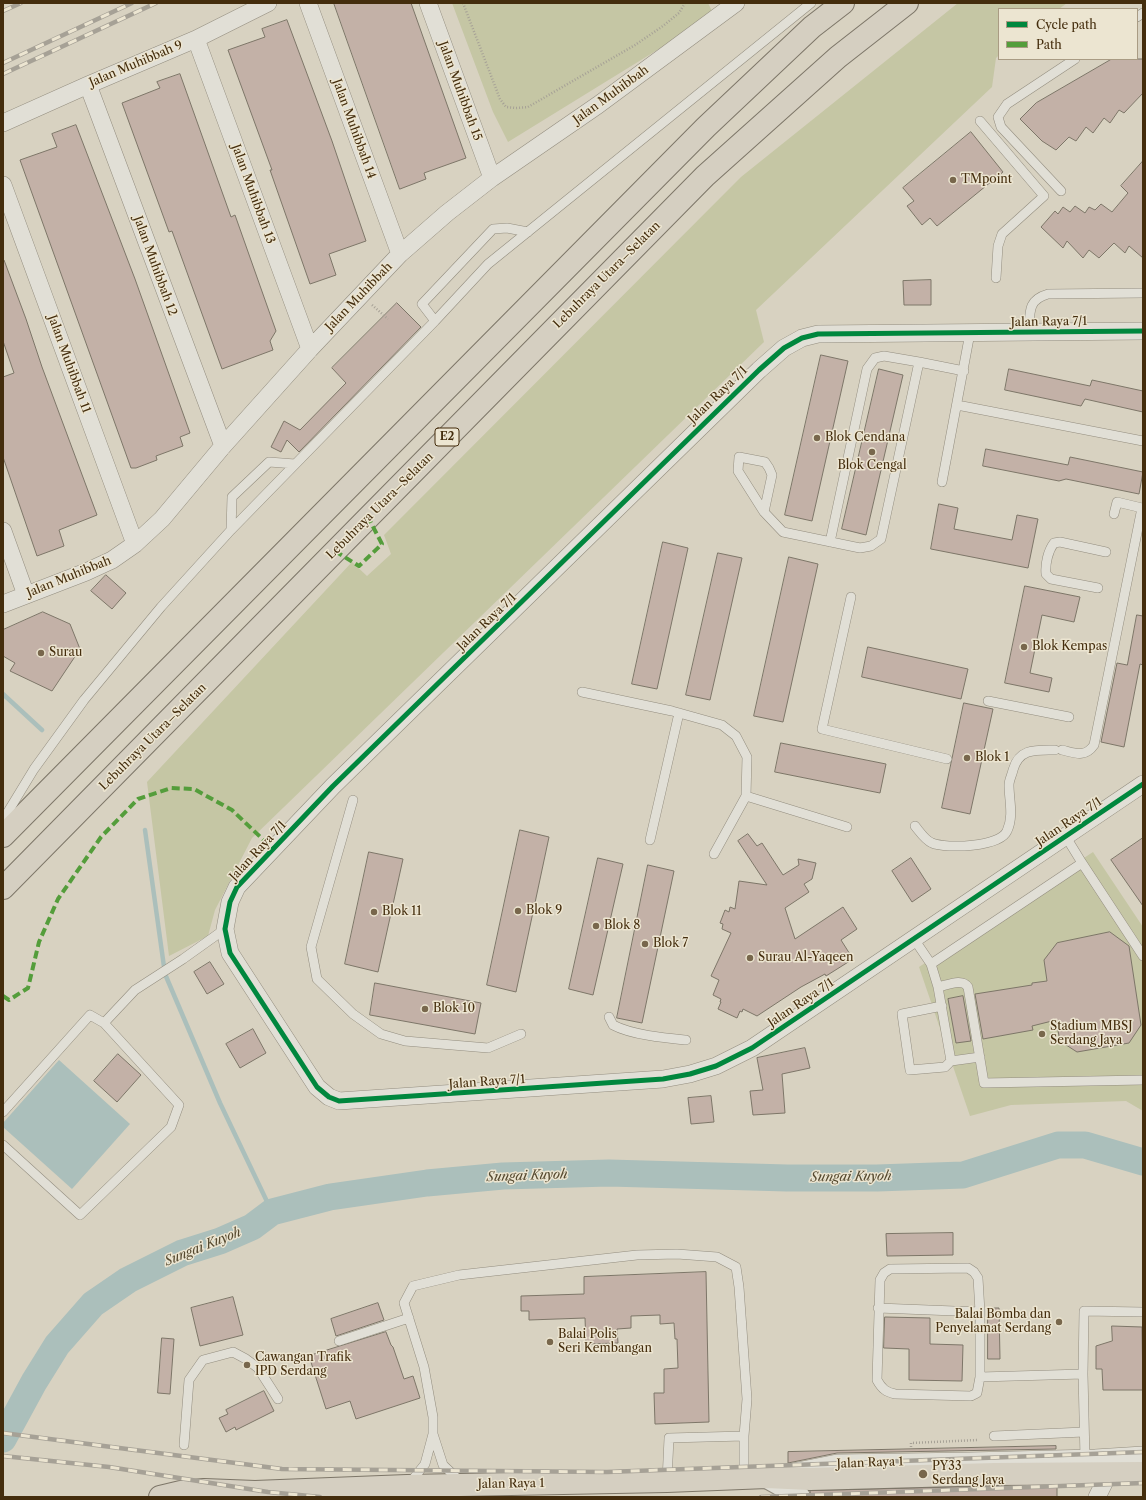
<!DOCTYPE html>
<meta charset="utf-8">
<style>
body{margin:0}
#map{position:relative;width:1146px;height:1500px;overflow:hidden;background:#d8d2c1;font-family:"Libre Caslon Text",serif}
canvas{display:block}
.frame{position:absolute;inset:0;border:4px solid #442d0d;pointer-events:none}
.legend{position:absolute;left:998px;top:8px;width:140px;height:52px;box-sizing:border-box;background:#ece5d1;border:1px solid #a99b83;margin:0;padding:5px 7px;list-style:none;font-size:12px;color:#442d0d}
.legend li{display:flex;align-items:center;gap:8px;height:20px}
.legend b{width:20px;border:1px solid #a99b83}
</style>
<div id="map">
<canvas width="1146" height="1500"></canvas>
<div class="frame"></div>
<ul class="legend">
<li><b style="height:5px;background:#00873e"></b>Cycle path</li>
<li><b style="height:5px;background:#549d3b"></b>Path</li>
</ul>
</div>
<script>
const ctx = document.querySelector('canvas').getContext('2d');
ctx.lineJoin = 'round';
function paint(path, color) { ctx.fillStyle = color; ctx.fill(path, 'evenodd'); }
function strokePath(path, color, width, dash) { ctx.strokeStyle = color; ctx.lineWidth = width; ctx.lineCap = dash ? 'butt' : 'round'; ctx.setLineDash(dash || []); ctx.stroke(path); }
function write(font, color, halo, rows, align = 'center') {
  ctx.font = font + ' "Libre Caslon Text",serif'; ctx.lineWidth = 3; ctx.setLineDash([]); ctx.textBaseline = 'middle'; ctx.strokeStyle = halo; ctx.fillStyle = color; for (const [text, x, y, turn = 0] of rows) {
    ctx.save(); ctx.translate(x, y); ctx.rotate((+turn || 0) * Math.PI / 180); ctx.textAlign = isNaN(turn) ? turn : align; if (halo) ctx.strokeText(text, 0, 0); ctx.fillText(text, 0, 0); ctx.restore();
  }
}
const green = new Path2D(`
 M452,3H708L714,15L508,142L493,112Z
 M958,3H1067L1059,9H999V55L996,58L992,87L756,310L764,342L252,838L215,910L208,936L169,956L147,782L352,562L367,576L391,554L384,535L741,177Z
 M1093,852L1143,927V1111L1126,1101L1011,1105L970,1116L919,967Z`);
const water = new Path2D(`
 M59,1060L130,1124L72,1189L3,1127V1123Z`);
const stream = new Path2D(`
 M3,694L42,730
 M145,830L165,974L220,1103L272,1212`);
const river = new Path2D(`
 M3,1439L34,1382L57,1345L93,1304L128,1280L182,1253L220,1241L252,1227L272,1212L330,1197L427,1183L503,1176L609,1173L787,1178H877L963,1175L1058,1145H1085L1143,1162`);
const building = new Path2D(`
 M334,3H411L466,158L424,173L426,179L400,189Z
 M287,20L332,141L366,241L329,254L336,275L310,284L270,170H272L228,50L265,37L262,29Z
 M1112,59H1143V93L1124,113L1119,110L1110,123L1104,118L1093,133L1086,127L1076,141L1069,137L1056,150L1042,141L1020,119L1036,103Z
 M180,74L231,217L235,215L276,331L270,341L273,350L222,369L172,231L169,232L122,103L160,88L157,82Z
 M76,125L135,279L190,433L180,437L183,446L156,456L157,460L136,468H131L20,160L57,147L52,134Z
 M971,132L1003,172L937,226L930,218L922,225L907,206L914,201L903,188Z
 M1143,161V258L1129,246L1125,253L1114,243L1099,258L1089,250L1083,258L1067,241L1063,248L1041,227L1055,211L1058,214L1063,207L1070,212L1075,206L1085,213L1089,207L1095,210L1101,204L1112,212L1128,193L1121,186Z
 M3,260H4L26,319L42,367L97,515L59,530L64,546L37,556L3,457V377L14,373L3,341Z
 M931,280V305H904L903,281Z
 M397,303L421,327L299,452L287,440L281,452L271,447L284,421L300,430L346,383L332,368Z
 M821,355L848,361L812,521L785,515Z
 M879,369L903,375L866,535L842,529Z
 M1009,369L1090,386L1092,380L1143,391V412L1085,399L1081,406L1005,390Z
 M986,449L1068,465L1070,457L1143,472L1139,494L1066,479L1059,481L983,466Z
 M939,504L958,508L954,529L1012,540L1017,515L1038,519L1028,568L931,549Z
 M663,542L688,548L657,689L632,684Z
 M718,553L742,558L710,700L686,695Z
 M789,557L818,564L783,722L754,716Z
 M106,575L126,593L112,609L91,591Z
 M1025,586L1080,597L1074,622L1042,615L1030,673L1052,678L1049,692L1005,683Z
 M43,612L70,624L80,649L52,691L10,671L15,663L3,656V630Z
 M1137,615L1143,616V665L1140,664L1124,747L1101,742L1117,663L1127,665Z
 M868,647L968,669L961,699L862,677Z
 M964,703L993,709L970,814L942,808Z
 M781,743L886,764L880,793L775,772Z
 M520,830L549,837L516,992L487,985Z
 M748,834L757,846L762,843L783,875L799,865L798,859L816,863L812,879L804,884L809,892L785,908L795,939L843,907L857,929L841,940L853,959L826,976L825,974L801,987L757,1016L743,1009L742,1012L740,1011L737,1018L718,1009L721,1002H720L721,999L713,995L719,980L711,976L731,933L722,929L723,924L720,923L725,910L729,912L730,907L735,909L739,881L767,885L738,841Z
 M1143,838V906L1111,860Z
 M369,852L403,859L378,972L345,964Z
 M598,858L623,864L593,995L569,989Z
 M911,858L931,889L912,902L892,871Z
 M648,865L674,871L642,1023L617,1018Z
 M1110,932L1129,946L1141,1025L1129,1043L1077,1052L1060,1041L1056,1020L1032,1026L1033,1030L983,1039L975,994L1032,985V983L1047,981L1044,960L1057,943Z
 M210,962L224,984L207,994L194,972Z
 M375,983L481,1003L475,1034L370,1015Z
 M963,996L971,1041L956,1043L948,999Z
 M253,1029L266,1053L240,1068L226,1044Z
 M805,1048L810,1068L782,1074L785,1113L753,1115L750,1091L763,1090L757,1058Z
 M118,1054L141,1075L117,1102L94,1081Z
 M711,1096L714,1122L691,1124L688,1098Z
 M953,1233V1255L887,1256L886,1234Z
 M706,1272L709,1422L655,1424L654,1393H664V1369L678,1368L677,1339H675L674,1323L660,1324V1315L631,1316V1328L617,1329L618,1343L586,1344L585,1318L529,1320V1311H521V1296L584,1294V1277Z
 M233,1297L243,1335L200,1346L191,1308Z
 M378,1303L384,1320L336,1336L331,1319Z
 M988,1308H999L1000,1359H988Z
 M885,1317L930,1318V1344L963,1345L962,1381L909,1380V1349L884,1348Z
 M1112,1326L1142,1327L1143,1390H1103L1102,1369H1096V1346L1112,1341Z
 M386,1332L391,1345L393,1347L404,1379L413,1376L420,1398L356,1419L350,1401L326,1409L309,1356Z
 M162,1338L174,1339L170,1394L158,1393Z
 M264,1391L274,1411L236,1430L235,1427L226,1432L219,1418L228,1414L226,1410Z
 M1056,1446V1449L837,1453L788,1463V1452Z
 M995,1486H1057V1497H811L810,1491Z`);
const path = new Path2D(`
 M463,3L500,99L506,107L516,108L528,107L635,45L663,26L679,13L685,3
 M372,305L388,319
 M911,1447V1443L978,1440`);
const service = new Path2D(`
 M1137,17L1143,13
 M980,121L1044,196L1002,234L998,246L996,278
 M1061,191L1001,127L998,117L1007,104L1075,59
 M435,321L422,304L493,229L507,228L528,232
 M1029,332C1030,313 1027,300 1048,294L1143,293
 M957,405L1143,441
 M942,482L970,333
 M764,512L772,475L769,468L765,462L739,457L738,471L764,512L783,532L860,548L871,546L881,539L919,362L964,371
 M231,530L232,497L269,462L295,464
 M830,542L867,369L875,358L884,356L919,362
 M1098,588L1051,579L1046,574C1045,564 1048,551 1054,543L1060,542L1106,552
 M851,597L822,729L947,759
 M582,692L672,711L722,725L736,736L747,757L746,796
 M988,701L1069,717
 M1062,750C1075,753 1085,758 1094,745L1142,508L1117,502L1114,514
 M353,800L311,947L317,979L353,1014L381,1034L405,1041L488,1048L521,1034
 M3,820L34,769L84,700L161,607L231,530L435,321L488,264L811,3
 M915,826C920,832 925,840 932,843C947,849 1000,847 1007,831C1014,816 1009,800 1009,785C1009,780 1012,775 1013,770C1019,748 1036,750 1055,750
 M1066,837L1082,863L1143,956
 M650,840L679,713
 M714,854L746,796L847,827
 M914,939L931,964L938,987L951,1061L980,1057
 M931,964L1082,863
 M938,987C948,985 962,978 968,987L984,1083L1143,1080
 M942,1006L902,1014L910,1070L945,1067L951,1061
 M609,1017L613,1025C632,1035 665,1038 686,1040
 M104,1023L135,990L183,959L225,929
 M3,1112L90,1015L104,1023L179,1105L171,1127L80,1215L3,1145
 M968,1268L974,1272L978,1278L980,1312V1377L977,1393L971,1396L895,1394C886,1392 882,1389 877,1380L880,1280L884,1273L890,1269Z
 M878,1308L980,1312
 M339,1341L409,1318
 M1083,1374L1085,1458
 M980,1377L1083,1374L1084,1311L1143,1312
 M744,1436V1478
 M994,1436L1084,1432
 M184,1445L189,1380L203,1360L233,1352L246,1359L258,1368L278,1399
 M461,1482L443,1465L433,1434V1417L424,1367L404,1303L413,1286L459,1275L637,1255L677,1254L717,1257L736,1267L739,1287L747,1399L744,1436L669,1438L667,1481
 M409,1484L425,1464L433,1434`);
const minor = new Path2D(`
 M308,3L400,254
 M428,3L492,178
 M196,39L310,349
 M88,85L223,446
 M3,123L88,85L196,39L268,3
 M3,185L135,544
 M1143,331L818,334L802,338L784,348L759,370L333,786L237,887L230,902L225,929L230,953L317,1087L329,1097L339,1101L663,1079L690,1074L716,1066L752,1048L1143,784
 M3,531L26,595
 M3,604L86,572L112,560L135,544L162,519L223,446L310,349L400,254L447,213L492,178L598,105L736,3
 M792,1472L837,1463L969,1461L1095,1458L1143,1455
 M1097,1497L1109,1473`);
const tertiary = new Path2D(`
 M767,1477L783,1486L799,1497`);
const primary = new Path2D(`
 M160,1497L181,1492L204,1490L255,1492L407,1486L667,1481L767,1477L810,1479L995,1474L1143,1473`);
const motorway = new Path2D(`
 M3,836L706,127L812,27L843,3
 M3,888L705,176L838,57L907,3`);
const rail = new Path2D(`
 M3,11L21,3
 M3,63L132,3
 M3,74L156,3
 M3,1433L282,1469L607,1472L1143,1452
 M3,1456L109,1467L268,1492L320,1497
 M761,1497L1143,1483`);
const quiet = new Path2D(`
 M335,551L359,566L382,544L368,517
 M3,996L9,1000L28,988L39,942L58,899L101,837L138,799L171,788L194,789L232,810L273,849`);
const cycleway = new Path2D(`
 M1143,331L818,334L802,338L784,348L759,370L333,786L237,887L230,902L225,929L230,953L317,1087L329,1097L339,1101L663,1079L690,1074L716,1066L752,1048L1143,784`);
const markers = [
 [953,180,4,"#78674c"],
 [817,438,4,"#78674c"],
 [872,452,4,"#78674c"],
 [1024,647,4,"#78674c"],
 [41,653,4,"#78674c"],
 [967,758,4,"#78674c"],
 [518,911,4,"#78674c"],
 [374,912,4,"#78674c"],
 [596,926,4,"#78674c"],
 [645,944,4,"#78674c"],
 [750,958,4,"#78674c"],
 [425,1009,4,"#78674c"],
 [1042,1034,4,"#78674c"],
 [1059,1322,4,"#78674c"],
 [550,1342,4,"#78674c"],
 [247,1365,4,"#78674c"],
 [923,1474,5,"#78674c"]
];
const shields = [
 [447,437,24]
];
const shieldNames = [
 ["E2",447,437]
];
const streetNames = [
 ["Jalan Muhibbah 9",136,64,-23],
 ["Jalan Muhibbah 15",460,91,70],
 ["Jalan Muhibbah",611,95,-36],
 ["Jalan Muhibbah 14",354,129,70],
 ["Jalan Muhibbah 13",253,194,70],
 ["Jalan Muhibbah 12",155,266,70],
 ["Lebuhraya Utara–Selatan",607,275,-45],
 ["Jalan Muhibbah",359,297,-46],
 ["Jalan Raya 7/1",1049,322,-1],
 ["Jalan Muhibbah 11",69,364,70],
 ["Jalan Raya 7/1",718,395,-44],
 ["Lebuhraya Utara–Selatan",380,506,-45],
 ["Jalan Muhibbah",69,577,-22],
 ["Jalan Raya 7/1",487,622,-44],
 ["Lebuhraya Utara–Selatan",153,737,-45],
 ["Jalan Raya 7/1",1069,822,-34],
 ["Jalan Raya 7/1",258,851,-47],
 ["Jalan Raya 7/1",801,1003,-34],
 ["Jalan Raya 7/1",487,1082,-4],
 ["Jalan Raya 1",870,1463,-2],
 ["Jalan Raya 1",511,1484,-1]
];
const poiNames = [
 ["TMpoint",961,180],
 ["Blok Cendana",825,438],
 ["Blok Cengal",872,466,"center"],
 ["Blok Kempas",1032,647],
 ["Surau",49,653],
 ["Blok 1",975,758],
 ["Blok 9",526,911],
 ["Blok 11",382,912],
 ["Blok 8",604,926],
 ["Blok 7",653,944],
 ["Surau Al-Yaqeen",758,958],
 ["Blok 10",433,1009],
 ["Stadium MBSJ",1050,1027],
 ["Serdang Jaya",1050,1041],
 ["Balai Bomba dan",1051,1315,"right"],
 ["Penyelamat Serdang",1051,1329,"right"],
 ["Balai Polis",558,1335],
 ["Seri Kembangan",558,1349],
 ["Cawangan Trafik",255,1358],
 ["IPD Serdang",255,1372],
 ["PY33",932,1467],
 ["Serdang Jaya",932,1481]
];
const waterNames = [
 ["Sungai Kuyoh",527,1176,-2],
 ["Sungai Kuyoh",851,1177,-1],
 ["Sungai Kuyoh",203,1247,-22]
];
paint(green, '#c5c6a4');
paint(water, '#abbfbb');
strokePath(stream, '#abbfbb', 4.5);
strokePath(river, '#abbfbb', 27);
paint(building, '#c3b1a7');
strokePath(building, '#7d7668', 1);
strokePath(service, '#938d7f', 10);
strokePath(minor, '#938d7f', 18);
strokePath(tertiary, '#938d7f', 24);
strokePath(primary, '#7d7668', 24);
strokePath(motorway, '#7d7668', 24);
strokePath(path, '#a6a196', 2.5, [1, 2]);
strokePath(service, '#e1dfd6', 9);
strokePath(minor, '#e1dfd6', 17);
strokePath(tertiary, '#e1dfd6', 22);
strokePath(primary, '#d5cfc1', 22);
strokePath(motorway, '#d5cfc1', 22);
strokePath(rail, '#a6a196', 4.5);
strokePath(rail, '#ece5d1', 3, [9]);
strokePath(quiet, '#549d3b', 4, [8, 4]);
strokePath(cycleway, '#00873e', 5);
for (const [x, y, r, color] of markers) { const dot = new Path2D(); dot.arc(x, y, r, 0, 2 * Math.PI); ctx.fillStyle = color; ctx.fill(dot); strokePath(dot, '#ece5d1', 1.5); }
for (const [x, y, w] of shields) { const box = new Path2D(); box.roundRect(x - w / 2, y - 9, w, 18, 3); ctx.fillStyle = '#ece5d1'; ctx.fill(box); strokePath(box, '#442d0d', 1); }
write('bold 11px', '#442d0d', null, shieldNames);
write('12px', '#442d0d', '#ece5d1', streetNames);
write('12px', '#442d0d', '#ece5d1', poiNames, 'left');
write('italic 13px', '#55492f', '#ece5d1', waterNames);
</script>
